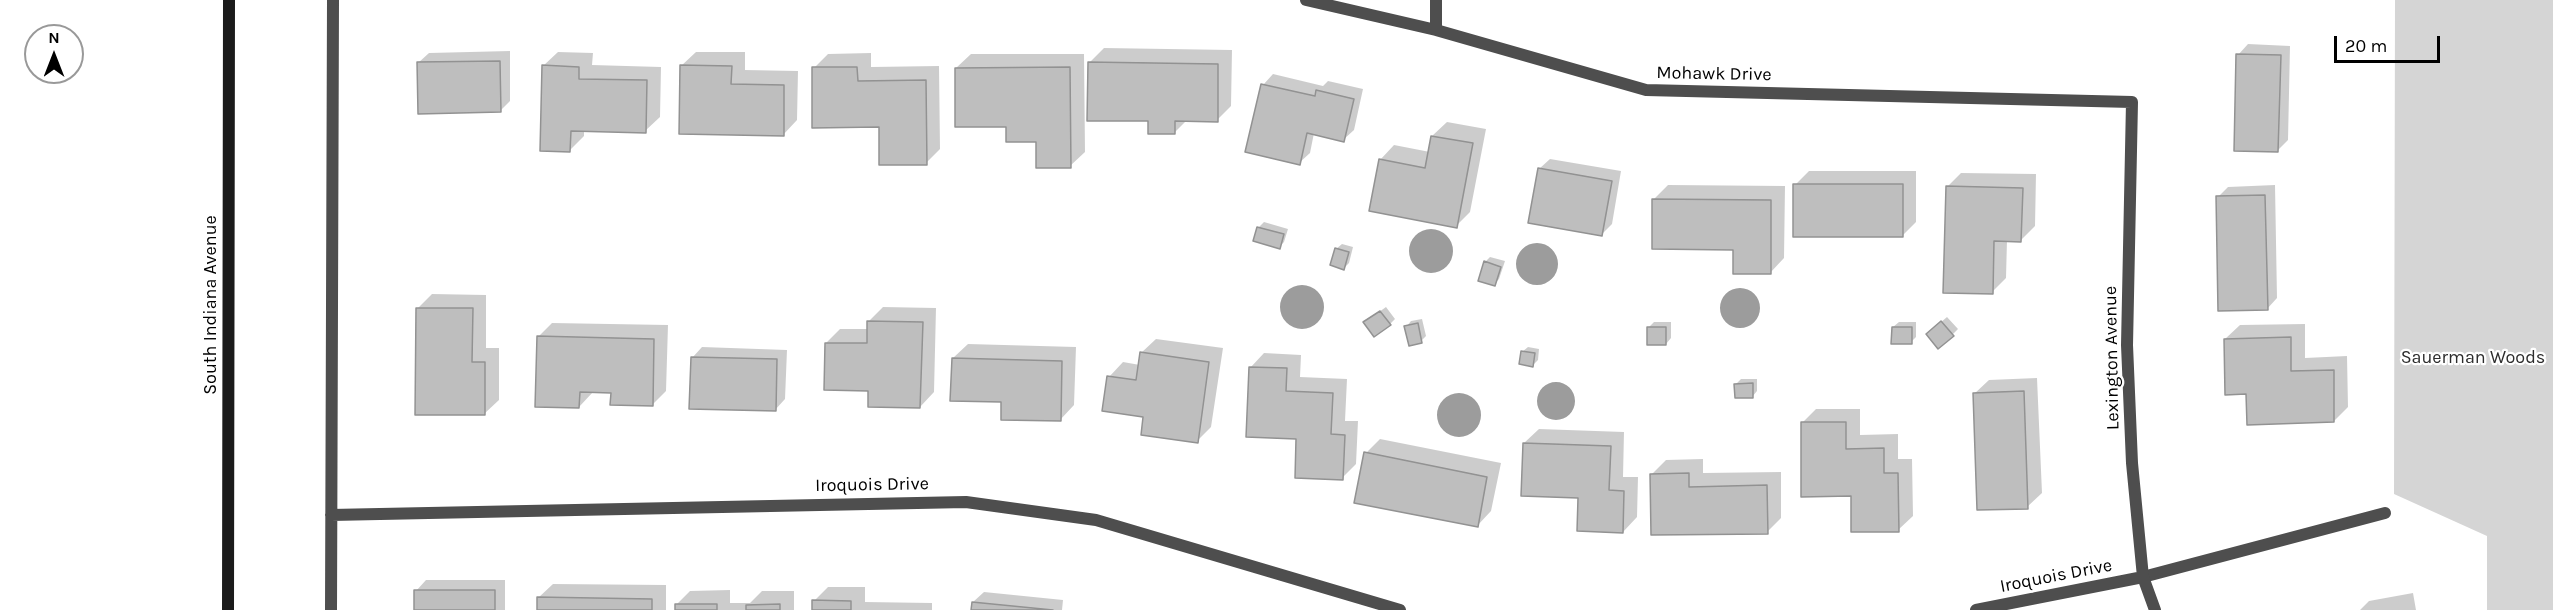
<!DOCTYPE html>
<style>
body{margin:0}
#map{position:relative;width:2553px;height:610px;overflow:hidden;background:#fff;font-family:Karla,sans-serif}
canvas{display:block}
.north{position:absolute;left:24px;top:24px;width:60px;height:60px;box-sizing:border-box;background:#fff;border:2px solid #999;border-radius:50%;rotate:0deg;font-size:16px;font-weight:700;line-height:24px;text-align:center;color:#000}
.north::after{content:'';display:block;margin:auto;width:21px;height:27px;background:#000;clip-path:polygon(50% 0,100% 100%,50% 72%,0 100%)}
.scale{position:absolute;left:2334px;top:36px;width:106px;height:27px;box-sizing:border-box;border:3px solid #000;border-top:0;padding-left:8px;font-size:18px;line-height:21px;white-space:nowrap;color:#000;-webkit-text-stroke:4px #fff;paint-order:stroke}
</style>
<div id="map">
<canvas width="2553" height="610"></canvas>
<div class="north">N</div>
<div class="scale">20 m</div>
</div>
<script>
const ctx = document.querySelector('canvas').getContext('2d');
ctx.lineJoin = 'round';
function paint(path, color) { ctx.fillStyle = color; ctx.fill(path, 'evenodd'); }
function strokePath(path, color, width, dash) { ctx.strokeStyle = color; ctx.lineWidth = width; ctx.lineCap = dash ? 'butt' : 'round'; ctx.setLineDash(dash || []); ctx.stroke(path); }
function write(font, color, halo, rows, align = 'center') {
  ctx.font = font + ' Karla,sans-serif'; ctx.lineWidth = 4.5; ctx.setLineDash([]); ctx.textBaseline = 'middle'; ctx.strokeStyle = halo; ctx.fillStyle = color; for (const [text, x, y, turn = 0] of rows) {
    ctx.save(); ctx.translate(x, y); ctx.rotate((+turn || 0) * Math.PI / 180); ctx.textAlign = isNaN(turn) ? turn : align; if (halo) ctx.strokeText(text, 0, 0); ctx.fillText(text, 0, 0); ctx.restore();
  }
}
const green = new Path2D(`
 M2395,0H2553V610H2487V536L2394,494Z`);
const water = new Path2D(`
 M1409 251a22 22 0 1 1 44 0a22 22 0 1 1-44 0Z
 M1516 264a21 21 0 1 1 42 0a21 21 0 1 1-42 0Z
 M1280 307a22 22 0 1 1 44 0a22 22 0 1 1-44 0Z
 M1720 308a20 20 0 1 1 40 0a20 20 0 1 1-40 0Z
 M1537 401a19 19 0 1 1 38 0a19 19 0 1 1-38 0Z
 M1437 415a22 22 0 1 1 44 0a22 22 0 1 1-44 0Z`);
const shadow = new Path2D(`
 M2248,44L2290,46L2288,140L2277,151L2238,55Z
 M1104,48L1232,50L1231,106L1217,120H1187L1174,133L1150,120L1089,63Z
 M510,51V101L500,111L418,63L429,53Z
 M558,52L593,53L592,65L661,67L660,117L645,131L584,130V136L570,150L543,66Z
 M696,52H745V70L798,71L797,120L783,135L681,66Z
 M871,53V67L939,66L940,149L926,163L814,68L828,54Z
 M971,54H1084L1085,152L1070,166L1037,140L1007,125L956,68Z
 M1273,74L1323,86L1328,81L1363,89L1354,130L1343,140L1314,133L1310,153L1299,163L1263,85Z
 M1447,122L1486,129L1470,212L1456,226L1380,160L1394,145L1430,152L1432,136Z
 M1550,159L1621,171L1612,224L1602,234L1539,169Z
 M1809,171H1916V222L1902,236L1795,185Z
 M1961,173L2036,174L2035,226L2021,240H2007L2006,278L1992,292L1947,187Z
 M1668,185L1785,186L1784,258L1770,273L1735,248L1654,199Z
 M2275,185L2277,298L2267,309L2218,197L2228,187Z
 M1264,222L1288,229L1284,242L1279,247L1259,227Z
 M1342,244L1353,247L1349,263L1344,268L1336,249Z
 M1490,257L1505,261L1499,279L1494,284L1485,262Z
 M432,294L486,295V348H499V400L484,414L418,308Z
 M883,307L936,308L934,392L920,407L870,390L826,343L840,329H868L869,321Z
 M1386,307L1395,319L1390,324L1365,322Z
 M1947,317L1958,329L1953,334L1933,329Z
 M1422,319L1426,336L1421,341L1406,327L1411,321Z
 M1654,322H1671V338L1666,344L1649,327Z
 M1899,322H1916V337L1911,342L1893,327Z
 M552,323L668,325L666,391L652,405L612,391L593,392L579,407L538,337Z
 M2305,324V358L2347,356L2348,407L2334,421L2248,393L2225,339L2240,325Z
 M1156,339L1223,348L1211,427L1197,441L1145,416L1109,377L1123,362L1140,365L1141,353Z
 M968,344L1076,347L1074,405L1060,420L1003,401L953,358Z
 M702,347L787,350L785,399L775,410L692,358Z
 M1528,347L1539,349L1538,360L1533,365L1522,352Z
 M1264,353L1301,355L1300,377L1347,379L1345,421H1358L1356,464L1342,478L1250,368Z
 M2037,378L2042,493L2027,507L1974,394L1989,380Z
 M1741,379H1757V391L1752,397L1736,384Z
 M1816,409H1860V435L1898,434V459H1912L1913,516L1898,530L1852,495L1802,423Z
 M1539,429L1624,432L1623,477H1638L1637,517L1623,532L1579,497L1524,443Z
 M1380,439L1501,463L1491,511L1477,526L1366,453Z
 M1703,459V473L1781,472V518L1767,532L1652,474L1666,460Z
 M426,580H505V610H416V591Z
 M553,584L666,585V610H538V598Z
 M828,587H865V602L932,603V610H813L814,601Z
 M730,590V603H750L762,591H794V610H676V605L690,591Z
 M984,592L1063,600L1062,610H973V602Z
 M2413,593L2416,610H2360L2369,601Z`);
const building = new Path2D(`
 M2236,54L2281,55L2278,152L2234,151Z
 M500,61L501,112L418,114L417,62Z
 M1088,62L1218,64V122L1175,121V134H1148V121H1087Z
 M542,65L579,67V79L647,80L646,133L571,131L570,152L540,151Z
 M680,65L732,66L731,84L784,85V136L679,134Z
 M812,67H857L858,81L926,80L927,165H879V127L812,128Z
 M1070,67L1071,168H1036V142H1006V127H955V68Z
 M1261,84L1315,96L1316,90L1354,99L1344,142L1307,133L1300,165L1245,152Z
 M1431,136L1473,143L1457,228L1369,211L1379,159L1425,168Z
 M1538,168L1612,181L1602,236L1528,223Z
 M1793,184H1903V237H1793Z
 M1946,186L2023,188L2021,242L1994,241L1993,294L1943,293Z
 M2265,195L2268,310L2218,311L2216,196Z
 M1652,199L1771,200V274H1733V250L1652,249Z
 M1257,227L1284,234L1280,249L1253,241Z
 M1335,248L1349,252L1344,270L1330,265Z
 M1484,261L1501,267L1495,286L1478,281Z
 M416,308H473L472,362H485V415H415Z
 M1380,311L1391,325L1374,337L1363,322Z
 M867,321L923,322L920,408L868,407V391L824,390L825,343H867Z
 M1941,321L1954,336L1938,349L1926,334Z
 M1418,323L1422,343L1409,346L1404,326Z
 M1647,327H1666V345H1647Z
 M1892,327H1912V344H1891Z
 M537,336L654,339L653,406L610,405L611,393L580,392L579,408L535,407Z
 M2291,337V371L2334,370V422L2247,425L2246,394L2225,395L2224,339Z
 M1521,351L1535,353L1533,367L1519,364Z
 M1140,352L1209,362L1198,443L1141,435L1143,417L1102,411L1107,376L1136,380Z
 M691,357L777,359L776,411L689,409Z
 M952,358L1062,361L1061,421L1001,420V402L950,401Z
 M1249,367L1287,368L1286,391L1333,393L1331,434L1345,435L1343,480L1295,478L1296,439L1246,437Z
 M1753,383V398H1735L1734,384Z
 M2024,391L2028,509L1977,510L1973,393Z
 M1801,422H1846V449L1884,448V473H1898L1899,532H1851V496L1801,497Z
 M1523,443L1611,446L1609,490L1624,491L1623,533L1577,531L1578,498L1521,496Z
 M1364,452L1487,477L1478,527L1354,503Z
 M1689,473V487L1767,485L1768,534L1651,535L1650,474Z
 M414,590H495V610H414Z
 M537,597L652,599V610H537Z
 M812,600L851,601V610H812Z
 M972,602L1053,610H971Z
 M675,604H717V610H675Z
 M780,604V610H746V605Z`);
const service = new Path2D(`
 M2143,577L2385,513`);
const minor = new Path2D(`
 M1306,0L1436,30L1646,90L2132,102L2127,345L2132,463L2143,577L2155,610
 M1436,30V0
 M331,515L966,502L1096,520L1400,610
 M331,610L333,0
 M1976,610L2143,577`);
const secondary = new Path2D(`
 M228,610L229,0`);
const streetNames = [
 ["Mohawk Drive",1714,74,1],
 ["South Indiana Avenue",211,305,-90],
 ["Lexington Avenue",2112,358,-91],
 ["Iroquois Drive",872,485,-1],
 ["Iroquois Drive",2056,576,-11]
];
const parkNames = [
 ["Sauerman Woods",2473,358]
];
paint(green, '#d5d5d5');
paint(water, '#9c9c9c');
paint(shadow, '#0003');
paint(building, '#bebebe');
strokePath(building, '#929292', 1.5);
strokePath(service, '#4e4e4e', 12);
strokePath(minor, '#4e4e4e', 12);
strokePath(secondary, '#1b1b1b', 12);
write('18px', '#000', '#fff', streetNames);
write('18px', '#2c2c2c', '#fff', parkNames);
</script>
